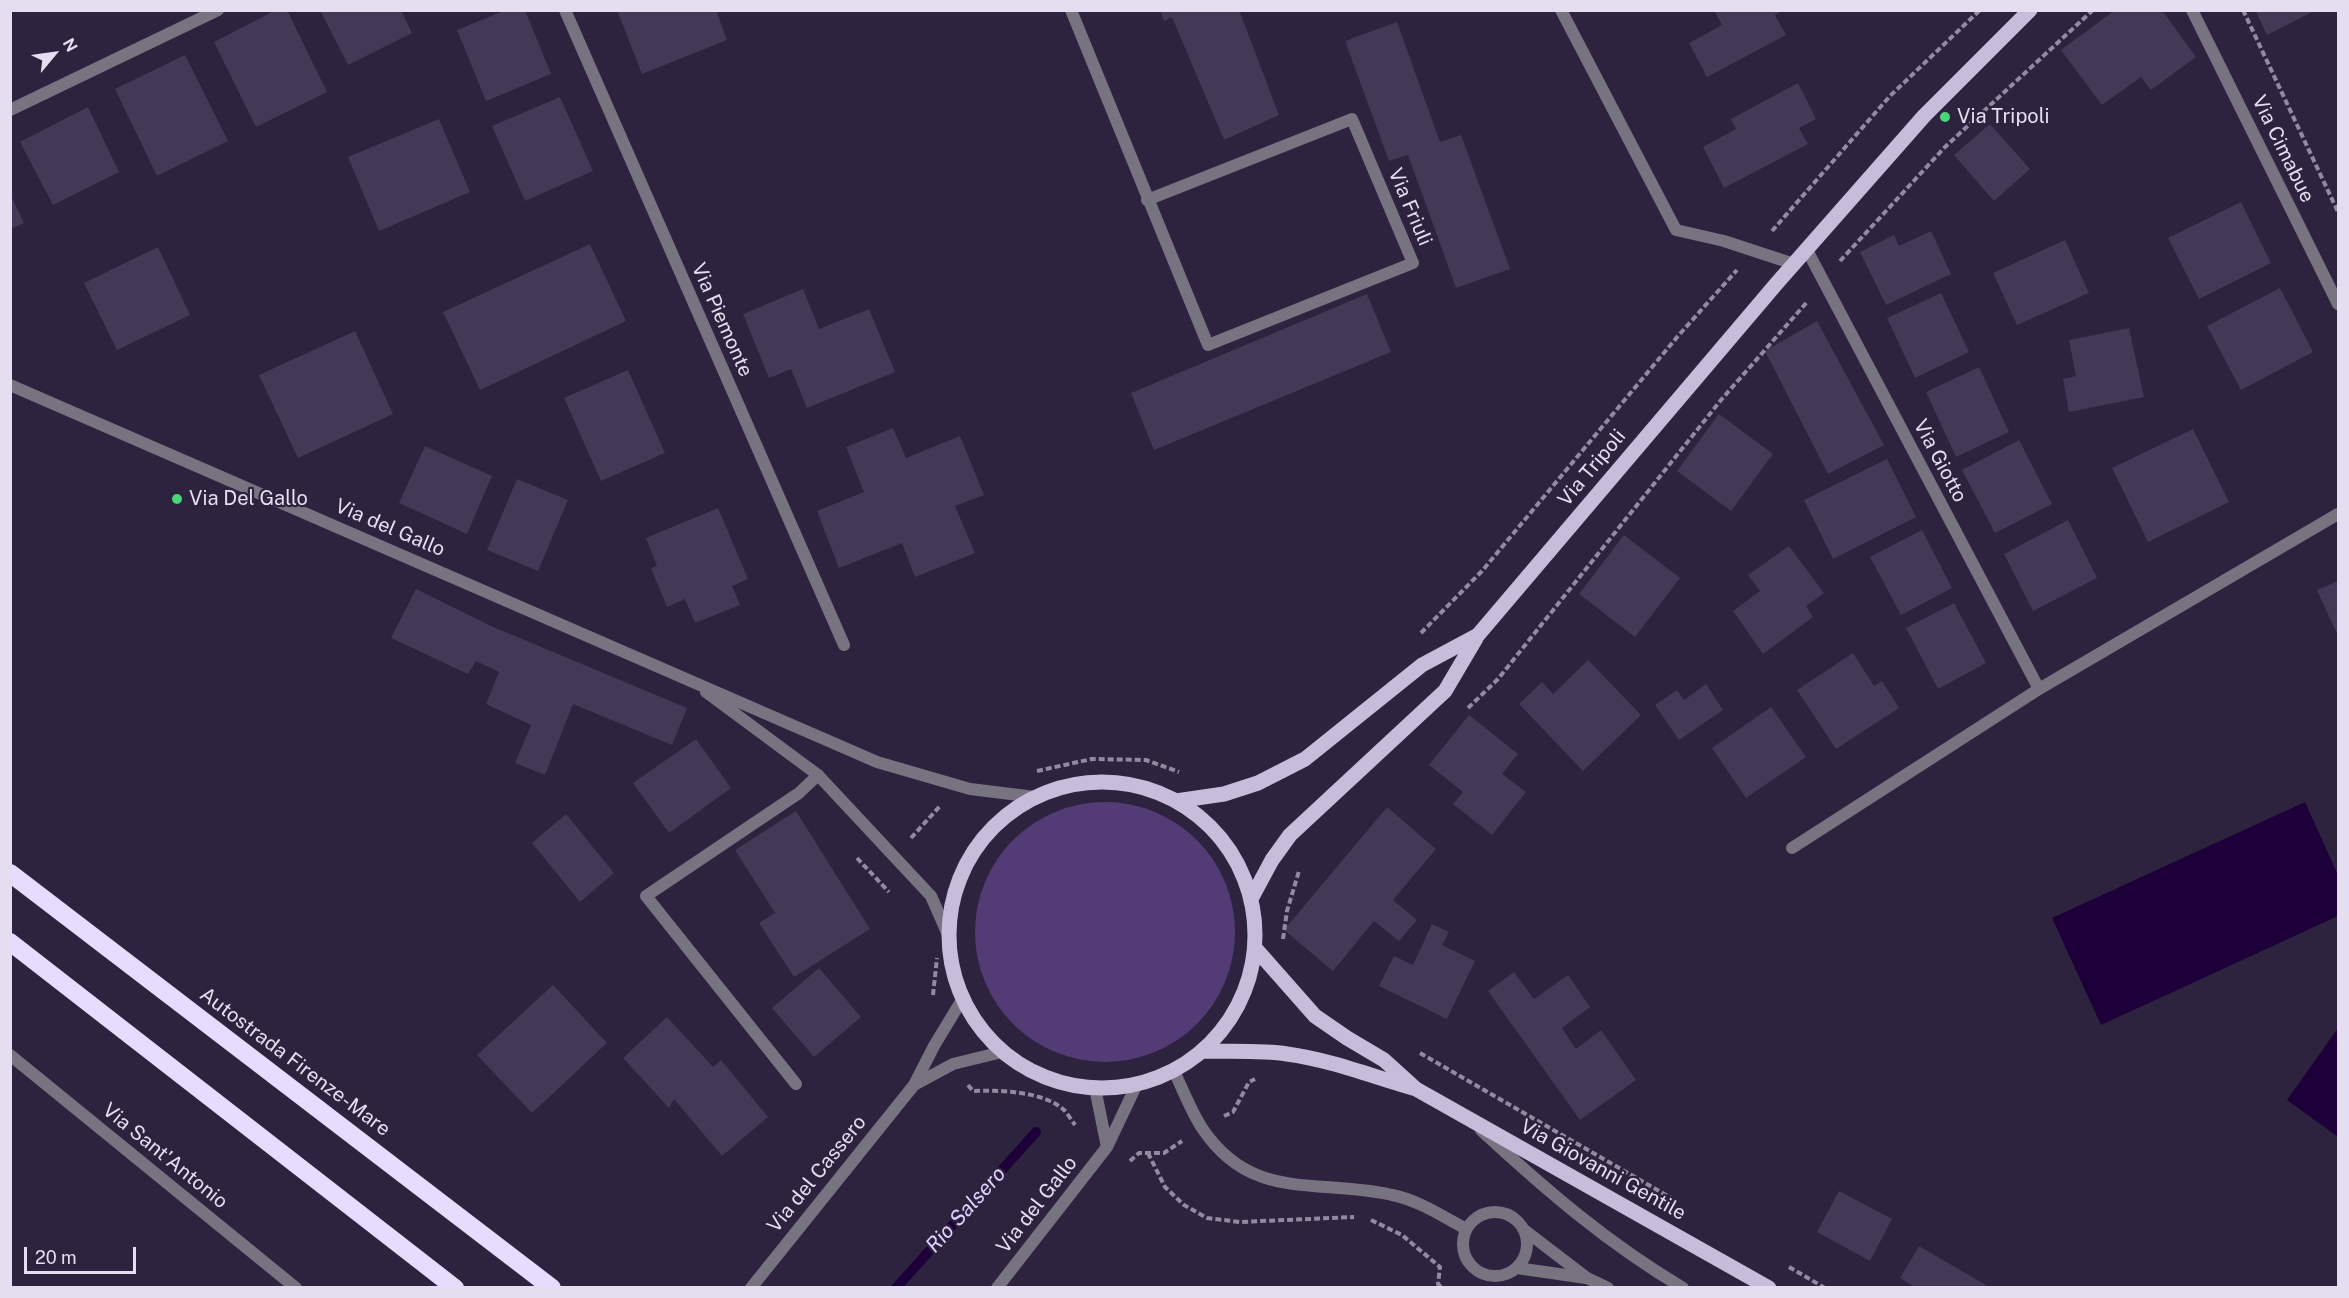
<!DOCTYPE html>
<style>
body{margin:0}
#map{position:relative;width:2349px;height:1298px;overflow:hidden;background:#2d233e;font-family:"Public Sans",sans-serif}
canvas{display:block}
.frame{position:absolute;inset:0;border:12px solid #e4def0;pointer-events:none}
.north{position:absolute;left:24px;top:24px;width:60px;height:60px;-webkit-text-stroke:4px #2d233e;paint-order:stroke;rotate:61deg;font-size:16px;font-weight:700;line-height:24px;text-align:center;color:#e4def0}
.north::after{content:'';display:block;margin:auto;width:21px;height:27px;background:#e4def0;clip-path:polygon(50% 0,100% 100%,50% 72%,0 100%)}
.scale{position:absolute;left:24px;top:1247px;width:112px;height:27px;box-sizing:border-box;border:3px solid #e4def0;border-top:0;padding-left:8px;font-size:18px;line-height:21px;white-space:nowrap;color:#e4def0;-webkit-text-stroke:4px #2d233e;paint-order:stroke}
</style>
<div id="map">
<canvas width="2349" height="1298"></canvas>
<div class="frame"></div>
<div class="north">N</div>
<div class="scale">20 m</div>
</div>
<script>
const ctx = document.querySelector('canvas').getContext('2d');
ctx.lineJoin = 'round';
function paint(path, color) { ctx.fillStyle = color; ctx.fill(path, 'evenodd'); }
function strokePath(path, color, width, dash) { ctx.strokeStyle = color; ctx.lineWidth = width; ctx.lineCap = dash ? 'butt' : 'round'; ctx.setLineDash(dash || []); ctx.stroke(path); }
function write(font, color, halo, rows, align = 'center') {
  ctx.font = font + ' "Public Sans",sans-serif'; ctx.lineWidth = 4.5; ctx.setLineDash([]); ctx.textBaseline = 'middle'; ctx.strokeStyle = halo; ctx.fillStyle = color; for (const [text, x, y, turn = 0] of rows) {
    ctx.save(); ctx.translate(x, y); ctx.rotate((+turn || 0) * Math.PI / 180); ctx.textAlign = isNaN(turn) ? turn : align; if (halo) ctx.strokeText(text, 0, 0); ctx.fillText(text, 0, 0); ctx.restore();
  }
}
const green = new Path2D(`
 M975 932a130 130 0 1 1 260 0a130 130 0 1 1-260 0Z`);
const water = new Path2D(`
 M2305,802L2338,875V916L2101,1025L2052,918Z
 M2338,1028V1137L2287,1100Z`);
const stream = new Path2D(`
 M896,1288L1036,1132`);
const building = new Path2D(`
 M276,10H287L327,92L256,127L214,42Z
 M320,10H401L412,33L348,65Z
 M506,10H525L551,74L486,101L457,30Z
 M617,10H716L727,40L642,74Z
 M1160,10H1239L1279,115L1224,140L1172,17L1164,21Z
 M1714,10H1783L1775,15L1786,35L1707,77L1689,43L1722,25Z
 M2115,10H2162L2196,57L2151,90L2141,77L2102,105L2061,50Z
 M2255,10H2316L2267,35Z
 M1397,22L1440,142L1461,135L1510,269L1456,288L1408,155L1389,161L1345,41Z
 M185,55L228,141L157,176L115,89Z
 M1798,83L1816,119L1799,128L1808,144L1724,188L1703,147L1736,129L1731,119Z
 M560,97L593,171L525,201L492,126Z
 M88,107L119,172L53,205L20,142Z
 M439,119L470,192L379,231L348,157Z
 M1990,124L2030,169L1994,201L1954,155Z
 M10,194L24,223L10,229Z
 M2241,202L2271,263L2199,299L2168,238Z
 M1931,231L1951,274L1886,305L1860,252L1894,235L1899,246Z
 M2065,240L2089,293L2017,325L1993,273Z
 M590,244L626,321L480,390L443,312Z
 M158,247L190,315L117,350L84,283Z
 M2280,288L2313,352L2241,390L2207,326Z
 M803,289L819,329L869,309L895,372L807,408L791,369L769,378L743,314Z
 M1941,293L1969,352L1915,378L1887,318Z
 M1367,294L1391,352L1154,450L1131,393Z
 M1817,321L1884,445L1828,474L1765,351Z
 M2129,328L2144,397L2069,412L2063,379L2076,376L2069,340Z
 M355,331L393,414L298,458L259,375Z
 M1979,367L2009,432L1956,457L1926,392Z
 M628,370L665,453L601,481L564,398Z
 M1719,414L1773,454L1731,511L1677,471Z
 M893,428L906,458L960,436L984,495L955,506L975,553L915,577L902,543L839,568L817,511L864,492L846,447Z
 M2193,429L2229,502L2148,542L2112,468Z
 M2019,440L2052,504L1995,533L1962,470Z
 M425,446L492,476L467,534L399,503Z
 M1887,459L1916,517L1833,559L1804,500Z
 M517,479L568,500L538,571L487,550Z
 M718,508L748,579L732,586L740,605L695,623L685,599L667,607L651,568L657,566L646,538Z
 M2068,520L2097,578L2033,611L2004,554Z
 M1922,530L1952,588L1901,615L1870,557Z
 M1624,535L1680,578L1635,637L1579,594Z
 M1789,546L1824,593L1806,606L1813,617L1763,654L1733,611L1760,591L1748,575Z
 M2338,581V636L2317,590Z
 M416,589L491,626L687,708L672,745L573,704L545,775L515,763L531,725L486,704L499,672L476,661L468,674L391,638Z
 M1954,603L1986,663L1938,689L1906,628Z
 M1853,653L1874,686L1882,681L1899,708L1836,749L1797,690Z
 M1588,660L1641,715L1583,771L1519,704L1542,682L1553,694Z
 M1706,684L1723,710L1679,740L1655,705L1677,690L1684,700Z
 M1771,707L1806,757L1746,798L1712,748Z
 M1469,715L1518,754L1502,774L1526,792L1492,835L1453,804L1463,792L1429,765Z
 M696,739L731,788L669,833L633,783Z
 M1387,807L1436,849L1393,900L1417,920L1399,941L1374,921L1333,971L1284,930Z
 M796,811L870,929L794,977L759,923L775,913L735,850Z
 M566,814L614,873L580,902L532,843Z
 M1432,924L1449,932L1442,945L1475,961L1447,1019L1379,986L1394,956L1413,965Z
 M819,968L861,1017L814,1057L772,1008Z
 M1514,972L1534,999L1568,975L1590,1007L1562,1028L1576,1049L1601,1030L1636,1080L1580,1120L1488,991Z
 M553,985L607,1043L532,1113L477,1055Z
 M667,1017L713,1067L721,1060L768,1117L722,1156L674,1099L669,1108L623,1058Z
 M1839,1191L1892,1219L1870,1261L1817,1232Z
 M1919,1246L1991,1288H1916L1900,1278Z`);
const path = new Path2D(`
 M2243,10L2338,212
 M1772,231L1890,96L1980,10
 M1840,261L1945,147L2093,10
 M1421,633L1482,571L1678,336L1737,270
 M1468,708L1498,679L1721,400L1807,302
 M1037,771L1092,759L1146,760L1179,772
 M911,838L940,806
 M857,858L889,892
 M1283,939L1287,911L1299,871
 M933,995L937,958
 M1420,1053L1671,1198
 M968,1085L973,1091C999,1090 1043,1091 1064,1110C1068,1114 1072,1121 1075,1125
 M1224,1116L1233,1112L1249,1082L1255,1079
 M1148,1153L1165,1187L1184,1205L1207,1218L1240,1222L1354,1217
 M1130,1161L1139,1153H1164L1182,1141
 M1371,1220L1402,1235L1440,1267L1438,1284L1442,1288
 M1789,1267L1825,1288`);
const service = new Path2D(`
 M796,1084L646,896L799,793L818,775
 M1481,1130C1546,1190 1606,1242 1683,1288`);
const minor = new Path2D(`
 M565,10L844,645
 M1071,10L1208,345L1413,263L1352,119L1147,200
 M1561,10L1676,230L1724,241L1794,264
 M2192,10L2338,304
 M10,110L218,10
 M1807,250L2039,689
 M1792,848L2039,689L2338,514
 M10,1055L296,1288
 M1174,1071C1183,1090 1191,1111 1202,1128C1252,1203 1317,1178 1392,1195C1418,1200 1442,1216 1466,1229
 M914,1085L953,1064L1002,1052
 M1095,1088L1107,1147
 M1463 1244a32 32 0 1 1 64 0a32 32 0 1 1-64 0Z
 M1523,1229L1587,1278L1608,1288
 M1517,1268L1586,1278
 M751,1288L914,1085L934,1046L963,998
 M997,1288L1107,1147L1137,1084`);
const tertiary = new Path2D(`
 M10,385L877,762L970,789L1035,797
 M706,692L818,775L931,896L949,937`);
const primary = new Path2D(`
 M949 935a153 153 0 1 1 306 0a153 153 0 1 1-306 0Z
 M1176,801L1224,794L1258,783L1305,759L1422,665L1478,635
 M1251,899L1272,860L1290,835L1445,691L1478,635L1777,283L1924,116L2030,10
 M1255,948L1315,1016L1347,1038L1384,1060L1416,1089L1769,1288
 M1203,1051C1229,1052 1263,1050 1287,1054C1331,1060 1371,1076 1413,1088`);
const motorway = new Path2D(`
 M10,873L552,1288
 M10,942L455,1288`);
const markers = [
 [1945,117,6,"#47d779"],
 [177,499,6,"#47d779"]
];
const poiNames = [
 ["Via Tripoli",1957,117],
 ["Via Del Gallo",189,499]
];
const streetNames = [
 ["Via Cimabue",2283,149,64],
 ["Via Friuli",1410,207,67],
 ["Via Piemonte",722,320,66],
 ["Via Giotto",1940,461,62],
 ["Via Tripoli",1592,468,-50],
 ["Via del Gallo",390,528,23],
 ["Autostrada Firenze-Mare",295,1062,37],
 ["Via Sant'Antonio",165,1156,39],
 ["Via Giovanni Gentile",1603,1170,29],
 ["Via del Cassero",817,1174,-51],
 ["Via del Gallo",1037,1205,-52]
];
const waterNames = [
 ["Rio Salsero",966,1210,-48]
];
paint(green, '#533b75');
paint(water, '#1d0039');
strokePath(stream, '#1d0039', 10);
paint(building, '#433855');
strokePath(path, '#928aa0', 4, [6, 3]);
strokePath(service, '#787381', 12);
strokePath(minor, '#787381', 12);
strokePath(tertiary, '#787381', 12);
strokePath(primary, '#c7bddb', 15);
strokePath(motorway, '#e7dbfe', 18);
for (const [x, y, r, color] of markers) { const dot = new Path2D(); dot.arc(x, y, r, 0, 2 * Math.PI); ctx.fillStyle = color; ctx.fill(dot); strokePath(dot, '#2d233e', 2); }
write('20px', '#e4def0', '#2d233e', poiNames, 'left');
write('20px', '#e4def0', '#2d233e', streetNames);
write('italic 21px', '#e1d1fe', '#2d233e', waterNames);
</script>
